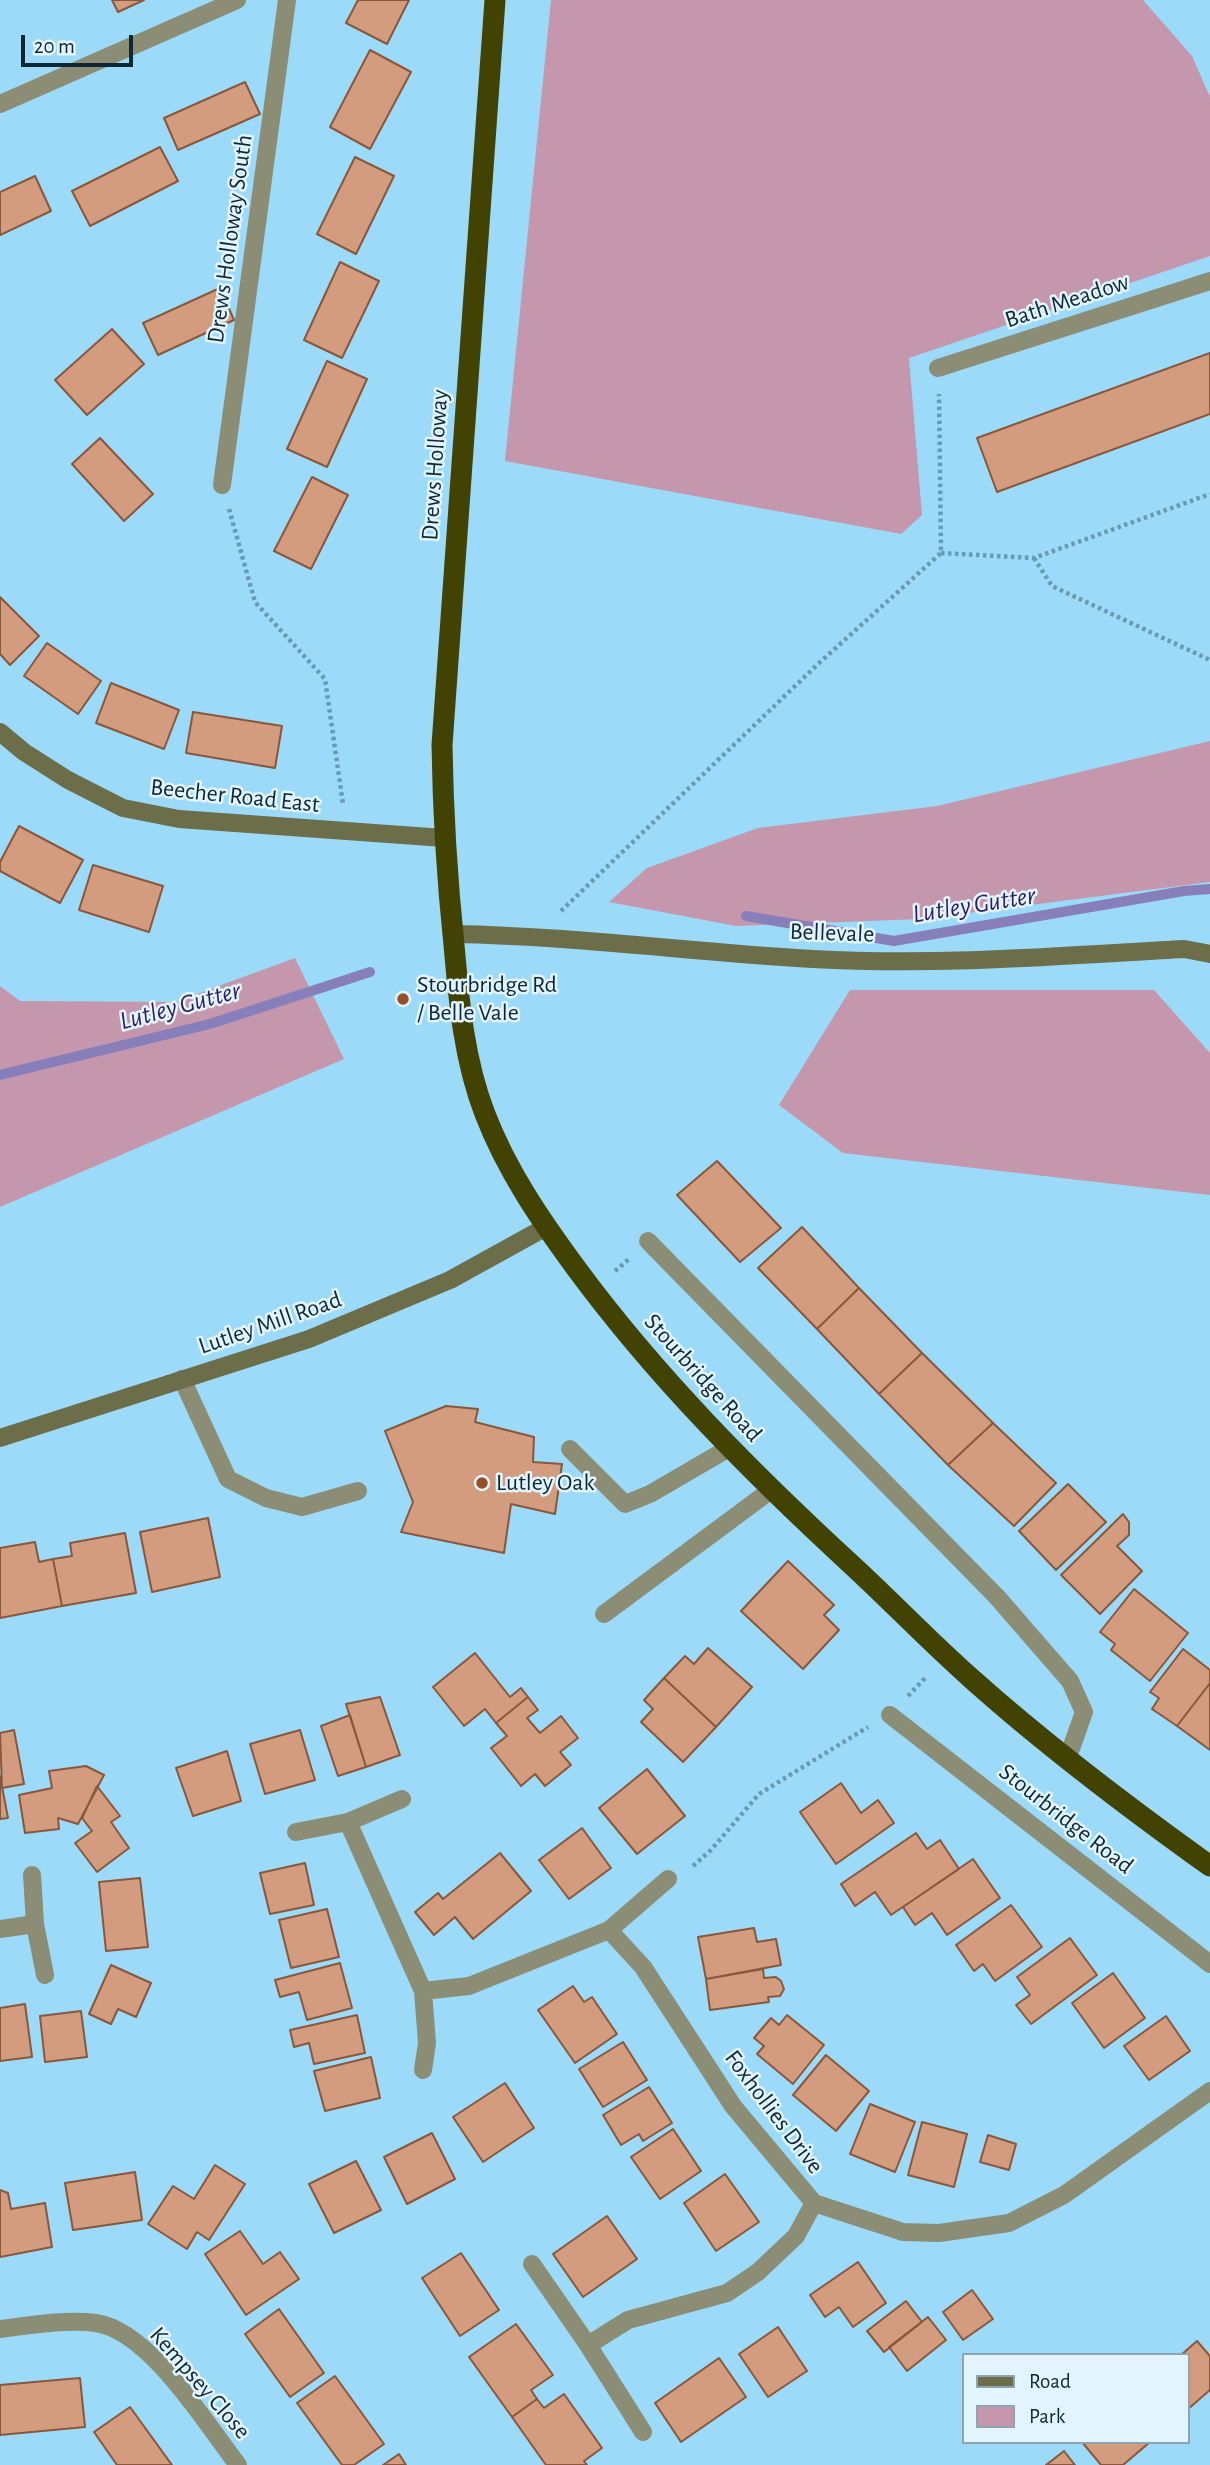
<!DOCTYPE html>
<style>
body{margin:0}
#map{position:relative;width:1210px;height:2465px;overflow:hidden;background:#9bdbf9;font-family:"Alegreya Sans",sans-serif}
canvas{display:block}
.legend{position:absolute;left:962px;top:2353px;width:228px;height:91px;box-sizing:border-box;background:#e2f5fe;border:2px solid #8da3ad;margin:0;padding:9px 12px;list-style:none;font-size:21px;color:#0d2834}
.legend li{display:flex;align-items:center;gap:14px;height:35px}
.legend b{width:35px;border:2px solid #8da3ad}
.scale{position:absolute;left:21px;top:35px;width:112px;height:32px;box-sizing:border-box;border:4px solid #0d2834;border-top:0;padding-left:9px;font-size:21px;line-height:24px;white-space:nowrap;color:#0d2834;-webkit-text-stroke:5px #e2f5fe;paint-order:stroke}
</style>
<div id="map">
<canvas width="1210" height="2465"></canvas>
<ul class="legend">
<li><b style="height:9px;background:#6c6d49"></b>Road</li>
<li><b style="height:19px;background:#c497ac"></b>Park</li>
</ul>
<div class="scale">20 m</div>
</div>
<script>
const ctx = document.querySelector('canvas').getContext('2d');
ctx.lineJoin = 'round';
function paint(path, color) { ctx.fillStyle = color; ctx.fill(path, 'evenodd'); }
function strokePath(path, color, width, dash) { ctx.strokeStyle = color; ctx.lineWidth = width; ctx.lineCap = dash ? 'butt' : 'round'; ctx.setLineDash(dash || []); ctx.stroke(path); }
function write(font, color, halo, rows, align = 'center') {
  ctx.font = font + ' "Alegreya Sans",sans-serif'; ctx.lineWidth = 5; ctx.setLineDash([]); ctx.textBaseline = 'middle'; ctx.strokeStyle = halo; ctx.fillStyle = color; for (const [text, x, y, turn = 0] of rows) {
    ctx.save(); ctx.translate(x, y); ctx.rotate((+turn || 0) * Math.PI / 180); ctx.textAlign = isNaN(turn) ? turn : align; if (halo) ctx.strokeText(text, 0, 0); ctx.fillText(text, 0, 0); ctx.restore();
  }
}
const green = new Path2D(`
 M551,0H1143L1192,56L1210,97V256L909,358L922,515L901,534L505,461Z
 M1210,741V882L921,919L736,926L609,902L647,868L758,828L937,806Z
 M295,958L344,1059L0,1207V986L20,1001L175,1002Z
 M850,990H1154L1210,1053V1195L843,1153L779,1105Z`);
const stream = new Path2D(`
 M746,916L894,941L1184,891L1210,889
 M0,1075L210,1024L370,972`);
const building = new Path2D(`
 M112,0H144L118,12Z
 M358,0H409L387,44L346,23Z
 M370,50L411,72L370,149L330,127Z
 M245,82L260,114L178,150L164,118Z
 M160,147L178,181L90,226L72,191Z
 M355,157L394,176L356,254L317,234Z
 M35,176L51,211L0,235V192Z
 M340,262L379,281L342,358L304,340Z
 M220,288L234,320L158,355L143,323Z
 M112,329L144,364L87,415L55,380Z
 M1210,353V414L997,492L977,438Z
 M327,361L367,379L327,467L287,449Z
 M100,438L153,494L124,521L72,464Z
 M312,477L348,495L311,569L274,551Z
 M0,597L39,636L10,665L0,654Z
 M47,643L101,681L78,714L24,676Z
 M111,683L179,710L164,749L96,723Z
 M193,712L282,726L275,768L186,753Z
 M19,826L83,860L60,903L0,871V862Z
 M93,865L163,886L149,932L79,910Z
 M717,1161L781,1228L740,1262L677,1195Z
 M802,1227L859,1288L817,1329L758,1268Z
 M859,1288L922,1353L879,1394L817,1329Z
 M922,1353L993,1423L948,1465L879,1394Z
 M446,1406L478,1409L475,1422L534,1437L533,1462L562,1464L555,1514L511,1504L504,1553L401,1532L413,1502L385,1431Z
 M993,1423L1056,1483L1014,1526L948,1465Z
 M1068,1484L1106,1522L1056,1570L1019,1531Z
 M1123,1514L1129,1522V1535L1117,1546L1142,1571L1100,1614L1061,1575Z
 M208,1518L220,1577L152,1592L140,1532Z
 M125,1533L136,1593L62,1606L53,1559L72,1556L70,1543Z
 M35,1542L39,1562L53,1559L62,1606L0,1618V1548Z
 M788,1561L834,1605L824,1615L839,1630L803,1669L741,1611Z
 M1134,1589L1188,1633L1150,1681L1111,1650L1115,1644L1100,1632Z
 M708,1648L752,1687L716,1727L664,1678L685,1656L694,1664Z
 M1183,1649L1210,1670V1683L1177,1726L1152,1709L1159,1698L1150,1692Z
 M475,1653L510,1697L521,1688L528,1697L496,1723L485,1709L464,1726L433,1687Z
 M664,1678L716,1727L683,1762L641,1722L653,1709L644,1700Z
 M1210,1683V1750L1177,1726Z
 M380,1697L400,1755L366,1767L346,1704Z
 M528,1697L538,1710L527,1718L540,1733L561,1716L578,1738L560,1752L571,1765L545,1786L535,1774L521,1786L491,1748L507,1736L496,1723Z
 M350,1715L366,1767L338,1776L321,1726Z
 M14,1730L24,1784L2,1788L0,1733Z
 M300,1730L315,1780L265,1794L250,1744Z
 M227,1751L241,1801L193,1816L176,1768Z
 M86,1766L104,1775L78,1824L58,1818L59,1829L25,1833L19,1795L52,1788L49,1771Z
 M647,1769L685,1816L637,1854L599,1808Z
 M0,1776L8,1818L0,1819Z
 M841,1783L861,1813L878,1800L894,1823L836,1864L800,1812Z
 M97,1786L120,1816L111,1822L129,1848L97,1872L75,1843L92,1831L82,1818Z
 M582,1828L611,1868L569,1899L539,1860Z
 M916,1833L927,1849L940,1840L959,1869L891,1915L875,1892L855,1906L841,1884Z
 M500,1853L531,1891L473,1939L455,1917L434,1935L415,1912L438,1893L443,1899Z
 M973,1859L1000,1898L947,1935L932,1913L915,1925L903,1907Z
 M305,1863L314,1905L270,1914L260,1873Z
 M140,1878L148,1947L106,1951L99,1882Z
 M1011,1905L1042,1947L995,1981L983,1964L974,1971L956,1945Z
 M327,1909L339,1957L291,1968L279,1920Z
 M754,1928L757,1942L776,1939L781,1965L706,1979L698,1937Z
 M1070,1938L1097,1975L1031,2024L1016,2005L1030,1995L1017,1977Z
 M340,1963L352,2008L307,2020L299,1992L280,1997L275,1980Z
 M111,1965L151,1983L136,2017L118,2009L111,2024L89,2014Z
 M763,1969L764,1978L776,1977L781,1981L784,1989L780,1996L768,1997L769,2002L710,2010L706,1979Z
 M1113,1973L1145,2018L1104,2048L1072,2003Z
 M573,1986L584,2002L592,1997L617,2034L575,2063L538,2010Z
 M25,2004L32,2057L0,2061V2008Z
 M81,2011L87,2057L45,2062L40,2016Z
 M357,2015L365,2053L314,2064L309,2043L294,2047L290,2030Z
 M787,2015L824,2045L793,2084L757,2054L764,2046L754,2038L771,2018L779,2025Z
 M1166,2016L1190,2051L1149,2080L1124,2046Z
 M623,2042L647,2080L603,2107L579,2069Z
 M826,2055L869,2091L836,2131L793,2095Z
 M371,2057L380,2098L325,2111L314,2071Z
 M505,2083L534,2128L483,2162L453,2117Z
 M649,2087L672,2123L643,2141L639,2134L621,2145L603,2115Z
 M870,2104L915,2122L895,2172L850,2154Z
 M922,2122L967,2134L954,2187L908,2175Z
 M673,2129L701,2171L660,2199L631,2157Z
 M432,2133L455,2179L407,2204L384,2157Z
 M988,2135L1016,2144L1009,2170L980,2162Z
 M356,2161L381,2210L334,2233L309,2184Z
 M215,2165L245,2184L209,2240L197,2232L187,2249L148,2224L173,2186L194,2199Z
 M135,2172L142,2220L73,2230L65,2183Z
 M725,2174L759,2222L716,2251L684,2203Z
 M0,2190L8,2193L11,2209L45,2203L52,2247L0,2257Z
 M607,2216L637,2259L583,2297L553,2254Z
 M240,2231L263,2264L280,2252L299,2279L246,2315L205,2254Z
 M461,2253L499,2310L460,2336L422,2278Z
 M858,2262L886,2303L853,2327L839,2307L825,2317L810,2295Z
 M972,2290L993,2319L963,2340L943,2312Z
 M906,2301L922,2322L884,2352L867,2331Z
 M279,2309L324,2373L290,2397L245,2334Z
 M928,2317L946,2340L907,2371L889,2347Z
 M516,2324L553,2375L531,2390L537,2399L512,2417L469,2357Z
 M778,2327L807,2371L768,2397L739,2354Z
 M1197,2341L1210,2356V2390L1187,2410V2355H1181Z
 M719,2358L746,2397L681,2442L655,2403Z
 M335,2376L384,2444L354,2465H342L297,2403Z
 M80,2378L85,2427L0,2435V2385Z
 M564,2394L602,2448L584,2461L587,2465H546L512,2417L537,2399L544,2408Z
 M130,2407L172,2465H117L94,2432Z
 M1082,2442H1150L1123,2465H1101Z
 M1064,2451L1075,2465H1046Z
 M399,2454L406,2465H383Z`);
const path = new Path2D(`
 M229,509L255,602L325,679L343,804
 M941,553L1034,558L1210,494
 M1034,558L1052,586L1210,660
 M561,911L818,664L941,553L939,394
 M615,1271L629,1259
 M908,1696L926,1677
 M693,1866L711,1850L759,1794L868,1727`);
const lane = new Path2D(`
 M182,1379L228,1479L266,1498L302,1507L358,1491
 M570,1449L625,1504L650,1494L729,1448`);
const street = new Path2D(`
 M0,104L237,0
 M938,368L1210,281
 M222,485L287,0
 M648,1241L997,1597L1070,1681L1084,1712L1068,1757
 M604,1614L771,1490
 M890,1715L1210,1964
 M348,1822L423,1991L469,1986L609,1930L643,1967L733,2106L814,2203L903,2232L939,2233L1009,2223L1064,2195L1210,2091
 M296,1832L348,1822L402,1799
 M32,1875L35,1924L45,1975
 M0,1929L35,1924
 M609,1930L668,1879
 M423,1991L427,2043L423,2070
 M532,2264L588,2345L628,2320L727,2293L758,2272L796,2236L814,2203
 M0,2329C31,2325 66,2319 96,2323C150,2331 206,2424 238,2465
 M588,2345L643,2432`);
const secondary = new Path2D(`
 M0,732L24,752L68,780L123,808L179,819L444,838
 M453,934C573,936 692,952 813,959C936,966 1060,956 1184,949L1210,954
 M0,1438L309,1339L450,1280L546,1227`);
const highway = new Path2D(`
 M495,0L442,745C443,812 447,878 454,945C459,1002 464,1060 485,1114C507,1171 540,1219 576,1268C657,1378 753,1474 854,1567C894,1604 932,1644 973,1680C1048,1747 1129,1808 1210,1866`);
const markers = [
 [403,999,7,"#955026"],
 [482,1483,7,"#955026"]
];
const streetNames = [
 ["Drews Holloway South",230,239,-82],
 ["Bath Meadow",1067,301,-18],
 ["Drews Holloway",435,465,-86],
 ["Beecher Road East",235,796,6],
 ["Bellevale",832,933,2],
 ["Lutley Mill Road",270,1323,-19],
 ["Stourbridge Road",703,1378,48],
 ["Stourbridge Road",1066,1819,38],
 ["Foxhollies Drive",774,2112,53],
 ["Kempsey Close",200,2383,49]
];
const poiNames = [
 ["Stourbridge Rd",417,985],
 ["/ Belle Vale",417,1013],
 ["Lutley Oak",496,1483]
];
const waterNames = [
 ["Lutley Gutter",974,905,-9],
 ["Lutley Gutter",180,1006,-15]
];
paint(green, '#c497ac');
strokePath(stream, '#867fba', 10);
paint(building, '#d39c7e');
strokePath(building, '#89573b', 2);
strokePath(path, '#689ab2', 4.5, [3.5, 3.5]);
strokePath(lane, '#8c8d75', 18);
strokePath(street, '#8c8d75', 18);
strokePath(secondary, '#6c6d49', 18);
strokePath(highway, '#424203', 21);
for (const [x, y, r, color] of markers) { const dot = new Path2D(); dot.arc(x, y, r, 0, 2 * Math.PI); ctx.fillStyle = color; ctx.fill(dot); strokePath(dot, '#e2f5fe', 2.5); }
write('24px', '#0d2834', '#e2f5fe', streetNames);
write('24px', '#0d2834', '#e2f5fe', poiNames, 'left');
write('italic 26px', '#2f1d63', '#e2f5fe', waterNames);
</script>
